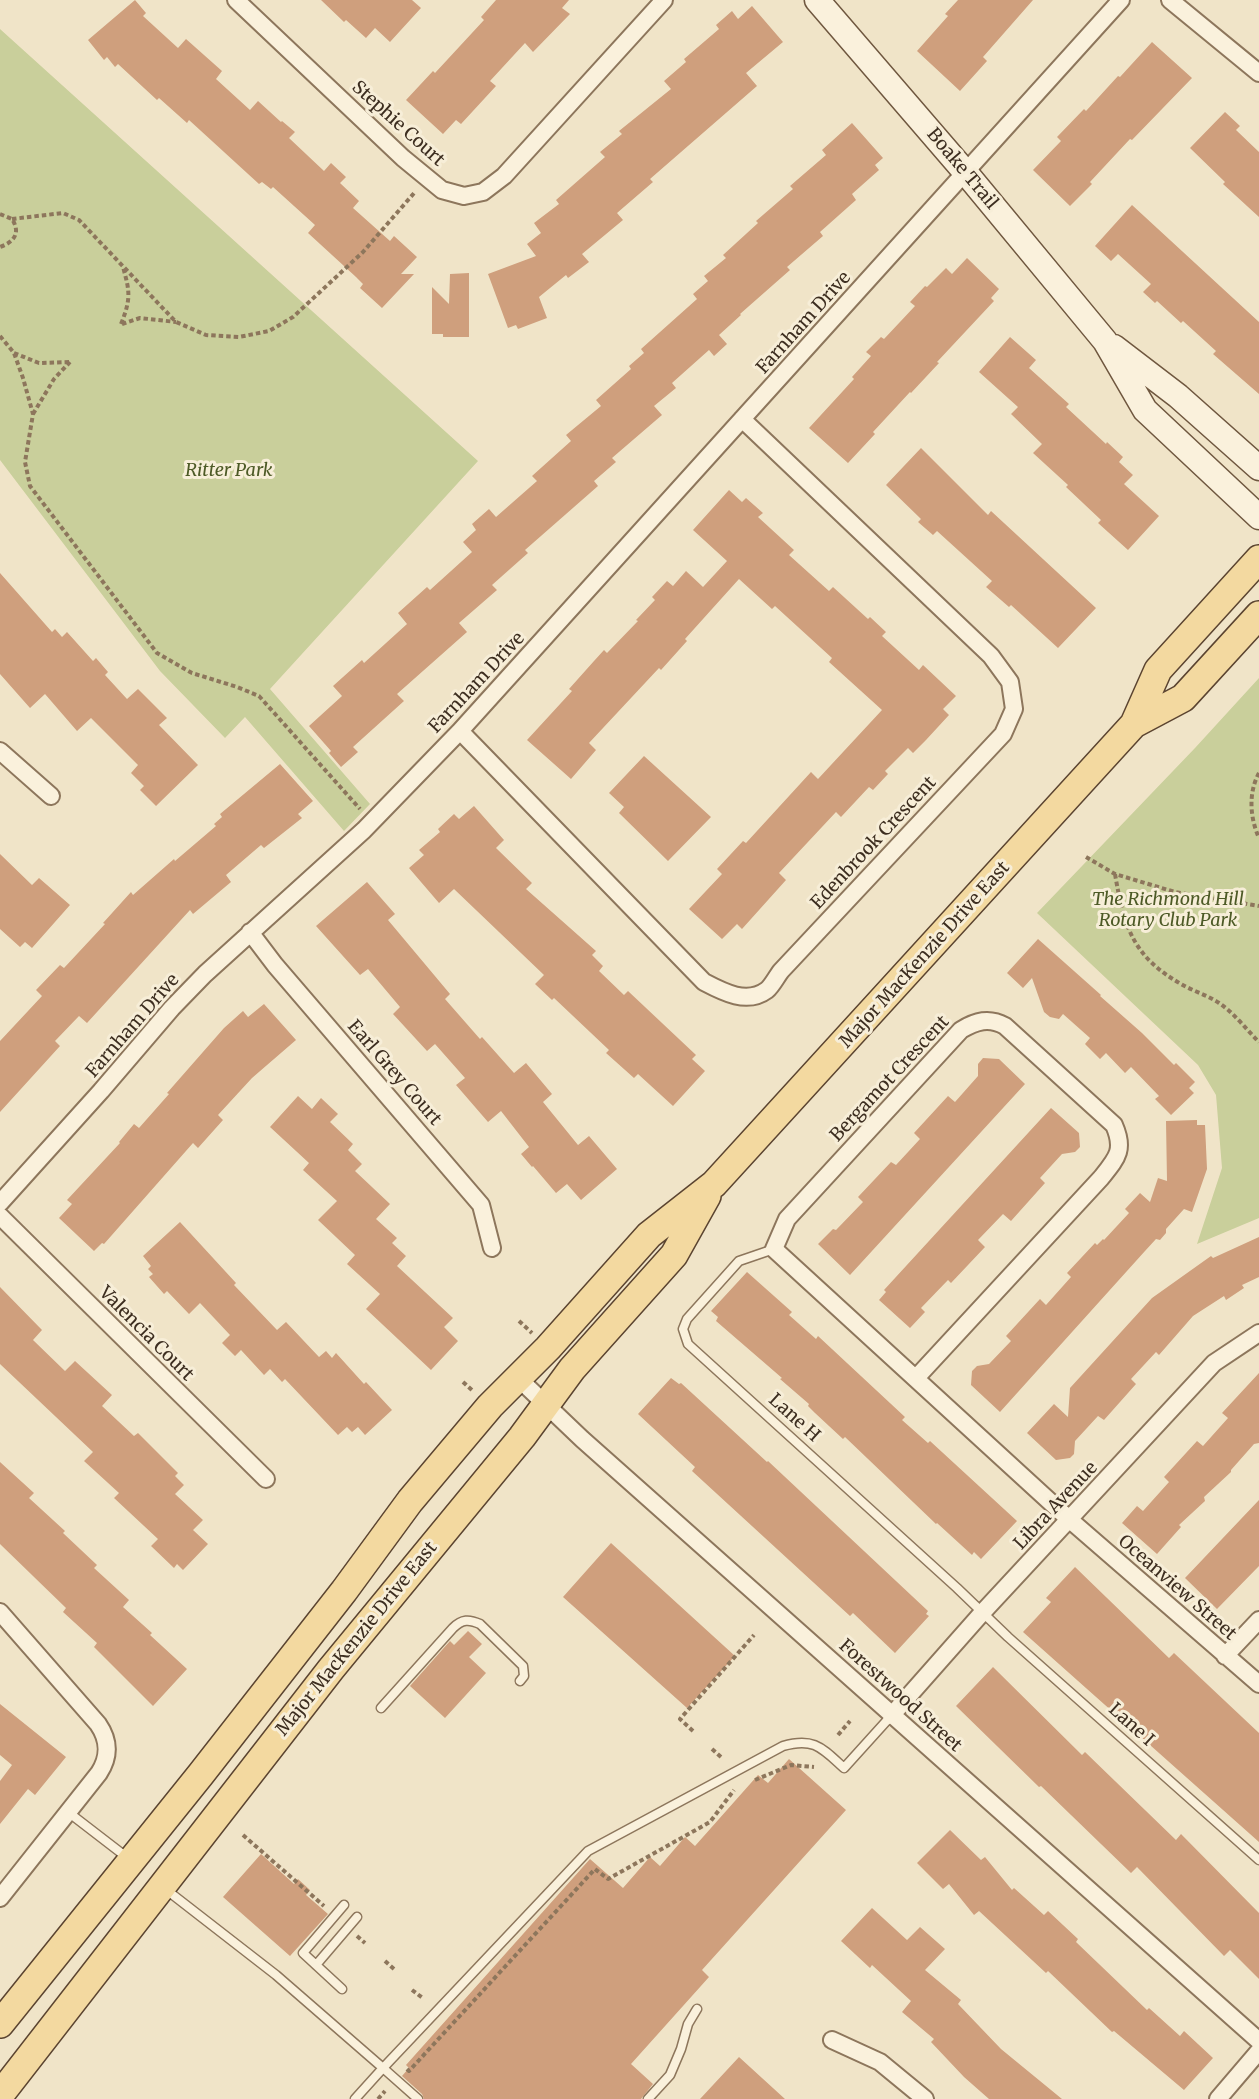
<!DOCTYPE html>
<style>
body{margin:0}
canvas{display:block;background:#f0e4c8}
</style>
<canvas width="1259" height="2099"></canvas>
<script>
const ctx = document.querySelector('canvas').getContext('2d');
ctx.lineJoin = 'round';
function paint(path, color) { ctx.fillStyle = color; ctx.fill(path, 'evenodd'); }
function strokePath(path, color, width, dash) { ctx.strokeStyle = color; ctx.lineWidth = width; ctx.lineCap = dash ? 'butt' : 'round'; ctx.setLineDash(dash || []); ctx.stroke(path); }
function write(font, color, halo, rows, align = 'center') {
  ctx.font = font + ' Merriweather,serif'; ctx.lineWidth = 6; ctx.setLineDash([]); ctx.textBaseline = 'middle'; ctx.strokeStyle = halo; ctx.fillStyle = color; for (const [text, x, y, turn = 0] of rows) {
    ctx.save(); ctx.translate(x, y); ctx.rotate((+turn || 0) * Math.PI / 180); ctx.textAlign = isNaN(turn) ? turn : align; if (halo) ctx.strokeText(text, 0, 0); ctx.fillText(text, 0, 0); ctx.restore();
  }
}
const green = new Path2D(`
 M0,29L478,461L270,689L370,804L344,831L245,717L225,738L160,671L0,460Z
 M1259,678V1218L1197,1244L1222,1168L1216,1095L1198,1065L1037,913L1195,748Z`);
const building = new Path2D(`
 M135,0L146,13L143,16L178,48L186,39L222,71L216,79L250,110L258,101L281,122L282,121L295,132L289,138L324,171L331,163L346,177L340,183L359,201L353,208L390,241L394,236L417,257L401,274H414L382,308L360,288L363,284L356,277L308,233L315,225L273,187L271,189L262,182L259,184L189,120L187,123L159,98L157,100L118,64L115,67L107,57L104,60L88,40Z
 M321,0H412L421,8L390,42L375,28L366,38L346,20L344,22Z
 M496,0H569L562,8L570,14L533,52L525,43L490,81L496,86L461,124L456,120L443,134L406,100L433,71L435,73L484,20L481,17Z
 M958,0H1033L983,57L987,61L960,91L917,51L948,16L945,14Z
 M752,6L783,42L746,73L757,86L650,179L653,182L617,213L623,220L582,254L589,262L568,278L566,275L539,297L547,318L518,329L516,325L508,328L488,274L536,256L527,244L541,233L534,223L559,204L556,200L605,157L600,152L622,134L619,131L671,89L664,81L686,62L684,59L719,29L716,25L732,11L738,19Z
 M1152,42L1192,78L1132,140L1130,139L1090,182L1092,184L1070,206L1033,170L1061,141L1057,137L1084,109L1086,111L1118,76L1120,77Z
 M1225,112L1240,126L1236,130L1259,152V217L1223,184L1225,182L1190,148Z
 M852,123L883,158L875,165L879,170L852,194L856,200L820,232L823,236L787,267L790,270L740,314L741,315L719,335L727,344L714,356L709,350L672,383L676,388L654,406L662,415L612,458L616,462L594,481L598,486L525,550L528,553L492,585L497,590L459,623L467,632L397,694L404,701L353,747L358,752L341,767L329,753L331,751L309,726L342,696L333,686L362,660L364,663L407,624L398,613L427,587L430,590L472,552L463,542L476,530L472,524L489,509L496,517L537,481L532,476L571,441L566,435L601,406L596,400L631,369L629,366L644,353L641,349L697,299L693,294L708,281L704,276L726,258L723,255L758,223L756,221L793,189L790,186L826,155L822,150Z
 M1132,205L1259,322V394L1213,354L1216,351L1183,321L1181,323L1157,301L1155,303L1143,292L1151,284L1118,254L1111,261L1095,246Z
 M967,258L999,289L991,298L994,301L937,362L939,363L911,393L910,392L873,432L875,434L848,463L809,428L854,379L852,377L871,356L866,352L881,337L884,339L915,306L910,302L925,286L927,287L946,268L952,274Z
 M469,273V337H443V334H432V287L449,304L450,274Z
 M1010,337L1036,360L1029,368L1069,404L1066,407L1106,444L1107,442L1123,457L1119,462L1133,475L1124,484L1159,516L1128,550L1098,523L1101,520L1066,487L1068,485L1033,453L1042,444L1011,414L1018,407L979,372Z
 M921,448L988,515L991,511L1096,608L1058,648L1011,605L1009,607L986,587L992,581L937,531L933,535L918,522L921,519L886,485Z
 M729,490L742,502L746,498L763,513L758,517L794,550L789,555L829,591L833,587L868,619L870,617L886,632L882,636L919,670L923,665L956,696L943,709L949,715L926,740L913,753L908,748L885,771L888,774L873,790L869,787L841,817L836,812L779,873L786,880L742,929L737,924L722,939L689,909L722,874L717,869L743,841L746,843L811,772L818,779L882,710L829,662L832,658L775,606L772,609L739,579L685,639L687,641L661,670L659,668L589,743L596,750L571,779L527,740L572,691L569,689L594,661L604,650L607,653L638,621L636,620L655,600L652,597L667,581L673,586L686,571L703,587L727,561L693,530Z
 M0,573L52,632L55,629L62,637L67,632L93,661L96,658L108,672L105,675L127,699L138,689L167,718L159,725L198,765L156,806L140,790L144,786L131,773L138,765L91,718L77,731L45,694L30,708L0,674Z
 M644,756L711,817L668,861L619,813L624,807L609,793Z
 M280,764L313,801L298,814L302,818L264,848L261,845L226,875L231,882L193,914L190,910L87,1023L79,1016L55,1041L60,1046L0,1112V1041L42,996L36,990L60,965L64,968L105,924L103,923L131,892L133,895L174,859L175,861L216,826L214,824L222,817L220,814Z
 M474,806L504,840L496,848L532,883L526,889L596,951L592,955L603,966L599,971L624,995L628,991L696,1055L692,1059L705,1071L673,1106L638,1074L634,1078L606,1053L609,1050L554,998L552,1000L535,984L544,975L454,889L439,903L409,868L424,855L419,850L440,832L438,829L454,814L459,819Z
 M0,854L32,885L39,878L70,905L32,948L25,942L20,947L0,929Z
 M367,882L395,914L388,920L450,994L445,999L480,1039L482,1037L514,1073L526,1063L552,1094L543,1102L578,1145L589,1136L617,1169L581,1200L567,1184L556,1193L533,1166L532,1167L521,1154L529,1147L501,1111L488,1122L456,1085L465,1078L435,1044L427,1051L393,1014L400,1007L368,969L360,975L316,926Z
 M1038,939L1101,995L1100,996L1142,1033L1174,1065L1176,1063L1195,1082L1189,1088L1194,1093L1171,1115L1155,1099L1159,1096L1131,1067L1125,1073L1106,1053L1100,1059L1085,1044L1090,1038L1063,1014L1059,1019L1050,1017L1044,1012L1032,978L1023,988L1007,973Z
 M264,1004L296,1040L252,1078L218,1115L223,1120L198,1148L193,1143L104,1244L102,1243L94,1251L59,1218L72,1204L67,1200L120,1143L119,1142L134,1124L139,1128L169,1094L167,1093L224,1028L243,1011L248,1017Z
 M983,1058L999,1059L1025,1084L850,1275L818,1244L833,1229L836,1230L863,1202L858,1197L891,1162L896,1165L920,1139L914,1133L948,1096L955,1102L978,1076V1064Z
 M298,1096L312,1109L321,1098L338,1114L330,1122L353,1144L348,1150L362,1164L355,1171L390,1204L376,1219L397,1238L392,1243L406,1256L397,1266L453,1318L444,1327L458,1341L431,1370L366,1309L380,1294L347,1264L355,1255L318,1220L337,1201L303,1170L309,1163L270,1127Z
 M1051,1108L1079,1133L1080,1147L1075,1152L1062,1154L1040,1178L1045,1183L1011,1221L1003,1214L978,1240L985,1247L951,1283L948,1280L921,1308L925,1312L910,1328L879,1300L886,1292L884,1290Z
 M1197,1120V1125H1205L1207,1169L1192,1212L1184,1209L1166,1229V1233L1160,1240L1156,1239L1145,1251L1000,1412L971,1385L972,1371L977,1366L989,1364L1011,1341L1006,1336L1040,1299L1046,1305L1071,1277L1067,1273L1095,1243L1097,1245L1103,1239L1104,1240L1129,1213L1125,1209L1140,1193L1150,1202L1158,1178L1167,1181L1166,1121Z
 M180,1222L236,1283L234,1285L277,1330L286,1322L319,1357L326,1351L332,1358L336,1353L364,1384L366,1382L392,1410L365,1435L358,1427L352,1432L347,1427L338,1435L285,1379L282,1382L270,1369L264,1375L241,1350L235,1356L222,1343L230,1335L200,1303L189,1314L167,1291L164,1294L149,1277L153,1274L148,1269L151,1266L143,1256Z
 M1259,1237V1277L1242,1285L1244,1288L1226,1300L1224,1296L1193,1316L1159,1355L1156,1352L1131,1379L1136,1384L1104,1420L1098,1416L1075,1441L1074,1454L1070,1458L1056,1460L1027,1433L1054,1404L1068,1417L1070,1388L1152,1298L1211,1256L1213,1258Z
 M747,1272L792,1312L789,1315L816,1339L818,1336L905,1417L902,1420L928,1443L930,1441L1017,1521L981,1559L974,1552L972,1555L937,1523L936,1524L845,1437L843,1439L815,1413L808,1406L809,1404L780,1379L782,1378L716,1321L718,1317L711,1311Z
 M0,1287L42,1330L33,1340L65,1371L75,1361L112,1395L102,1406L134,1436L138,1433L178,1473L175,1476L184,1485L175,1494L203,1520L193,1530L208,1544L183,1570L177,1564L174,1568L151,1546L158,1539L114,1498L119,1493L84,1461L93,1452L0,1364Z
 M1259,1373V1443L1254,1444L1231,1470V1472L1204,1497L1205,1501L1179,1525L1181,1527L1157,1554L1122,1523L1137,1506L1143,1511L1169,1482L1164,1477L1197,1441L1203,1446L1228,1418L1222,1413Z
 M671,1378L679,1384L681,1383L767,1462L768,1461L928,1611L926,1614L929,1616L895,1653L853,1613L850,1616L692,1471L695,1467L638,1414Z
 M0,1462L34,1493L29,1498L65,1531L63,1533L97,1565L94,1568L129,1600L123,1607L152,1633L150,1635L187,1669L153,1706L94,1647L97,1643L63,1612L66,1608L0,1544Z
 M1259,1500V1566L1217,1609L1185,1578Z
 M611,1543L735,1656L687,1708L563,1597Z
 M1075,1567L1169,1658L1174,1653L1259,1733V1842L1023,1632L1051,1602L1046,1598Z
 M468,1631L482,1644L469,1657L486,1673L445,1718L410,1686L450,1641L454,1645Z
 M993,1667L1082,1755L1085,1752L1176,1840L1181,1834L1259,1913V1979L1230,1950L1224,1956L1137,1867L1131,1873L1041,1786L1039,1787L956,1706Z
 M0,1704L66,1757L35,1795L28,1789L0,1824V1781L12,1765L0,1755Z
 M789,1759L846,1810L702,1970L709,1977L631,2064L653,2084L641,2099H424L422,2094L402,2076L409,2068L406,2065L590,1859L623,1888L650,1857L660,1866L685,1837L695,1846L758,1775L768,1783Z
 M950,1830L981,1860L985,1857L1012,1890L1014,1888L1044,1915L1048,1911L1078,1939L1076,1942L1147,2010L1149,2008L1180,2036L1184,2031L1213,2058L1184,2090L1114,2031L1112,2032L1048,1971L1046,1973L979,1911L974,1915L949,1884L943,1889L917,1863Z
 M261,1854L294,1884L298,1879L310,1890L306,1895L328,1914L290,1956L223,1897Z
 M872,1908L907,1940L920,1927L945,1949L925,1970L961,2000L958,2004L1001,2049L1062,2099H989L964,2077L931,2042L934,2039L902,2012L911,2001L872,1965L870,1968L841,1941Z
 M739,2057L785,2099H700Z`);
const path = new Path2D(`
 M0,214L12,219C21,233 14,242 0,247
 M12,219L63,213L79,220L176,322L206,335L239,337L269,331L293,317L363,252L415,192
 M121,324C131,299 130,292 123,267
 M122,324L140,318L176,322
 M0,336L14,353L23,378L33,414L25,462L30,486L157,653L192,673L237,687L259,696L360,809
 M14,353L39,363L70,362
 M33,414L54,379L70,362
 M1259,773C1248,793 1250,818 1259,838
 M1086,857L1115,874L1175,892L1259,906
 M1115,874C1124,926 1132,956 1181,984C1193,991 1207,995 1219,1003C1234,1013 1246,1029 1259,1042
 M519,1321L532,1333
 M463,1382L474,1392
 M693,1731L680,1719L754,1635
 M838,1735L850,1721
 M712,1749L721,1757
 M755,1780L791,1765L814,1767
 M243,1835L324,1906
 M357,1936L365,1943
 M385,1961L394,1969
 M412,1990L424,1999
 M407,2069L409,2071L595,1869L608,1879L710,1822L734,1790
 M378,2099L385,2091`);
const lane = new Path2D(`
 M774,1249L739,1261L687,1319L683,1329L688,1344L957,1588L1008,1637L1259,1860
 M381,1708L453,1628C462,1619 469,1619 480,1624L523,1666L524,1676L520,1681
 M68,1812L129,1859
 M164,1888L276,1975L383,2068L588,1851L783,1746C814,1737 822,1748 844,1768L891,1716
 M316,1965L357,1917
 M342,1989L303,1953L344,1905
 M355,2099L383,2068L418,2099
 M648,2099L670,2075L681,2049L688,2024L697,2009`);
const street = new Path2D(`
 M236,0L403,158L442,190L464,196L483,192L504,176L664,0
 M1170,0L1259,73
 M460,731L704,982C723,992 747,1005 767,990C772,986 777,976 781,971L1003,734L1014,709L1010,682L991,656L742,419
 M0,751L51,796
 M250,932L275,965L481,1205L492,1248
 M0,1203L101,1091L172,1008L205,974L364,830L460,731L1121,0
 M0,1216L266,1479
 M517,1377L582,1439L1259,2041
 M916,1378L1101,1178C1117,1158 1125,1150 1114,1125L1005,1026C989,1017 976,1021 961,1030L787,1219L774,1249L1070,1520L1259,1684
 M0,1612L98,1724C109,1740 110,1756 99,1773L0,1898
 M1225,1656L1259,1620
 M891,1716L982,1613L1214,1363L1259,1333
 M832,2040L880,2062L925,2099
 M1218,2099L1259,2051`);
const secondary = new Path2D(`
 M817,0L966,173L1105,341L1145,410L1259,517
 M1114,347L1178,396L1259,468`);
const primary = new Path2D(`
 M1134,724L1183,698L1259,615
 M0,2024L201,1774L344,1591L410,1501L490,1406L548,1348L649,1235L714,1184L1134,724L1158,670L1259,559
 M0,2095L331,1669L522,1437L572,1369L674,1255L707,1196`);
const streetNames = [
 ["Stephie Court",398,124,42],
 ["Boake Trail",962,169,50],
 ["Farnham Drive",804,323,-48],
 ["Farnham Drive",477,683,-47],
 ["Edenbrook Crescent",874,843,-47],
 ["Major MacKenzie Drive East",925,955,-48],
 ["Farnham Drive",133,1026,-49],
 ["Earl Grey Court",394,1073,49],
 ["Bergamot Crescent",890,1079,-47],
 ["Valencia Court",146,1334,45],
 ["Lane H",794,1418,42],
 ["Libra Avenue",1056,1506,-47],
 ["Oceanview Street",1177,1588,41],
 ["Major MacKenzie Drive East",357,1639,-51],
 ["Forestwood Street",900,1696,42],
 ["Lane I",1131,1725,42]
];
const parkNames = [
 ["Ritter Park",229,471],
 ["The Richmond Hill",1168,900],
 ["Rotary Club Park",1168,921]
];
paint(green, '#c9cf9b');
paint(building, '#cf9f7d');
strokePath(lane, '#8d765c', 11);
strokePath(street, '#8d765c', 20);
strokePath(secondary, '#6f573f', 27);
strokePath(primary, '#5b4430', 30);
strokePath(path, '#8d765c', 4, [4.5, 3]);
strokePath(lane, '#faf1dc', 8);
strokePath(street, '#faf1dc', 16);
strokePath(secondary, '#faf1dc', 24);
strokePath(primary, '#f3d9a0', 27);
write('18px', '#3d2e20', '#f7eed8', streetNames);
write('italic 18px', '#4d5a26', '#f7eed8', parkNames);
</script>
